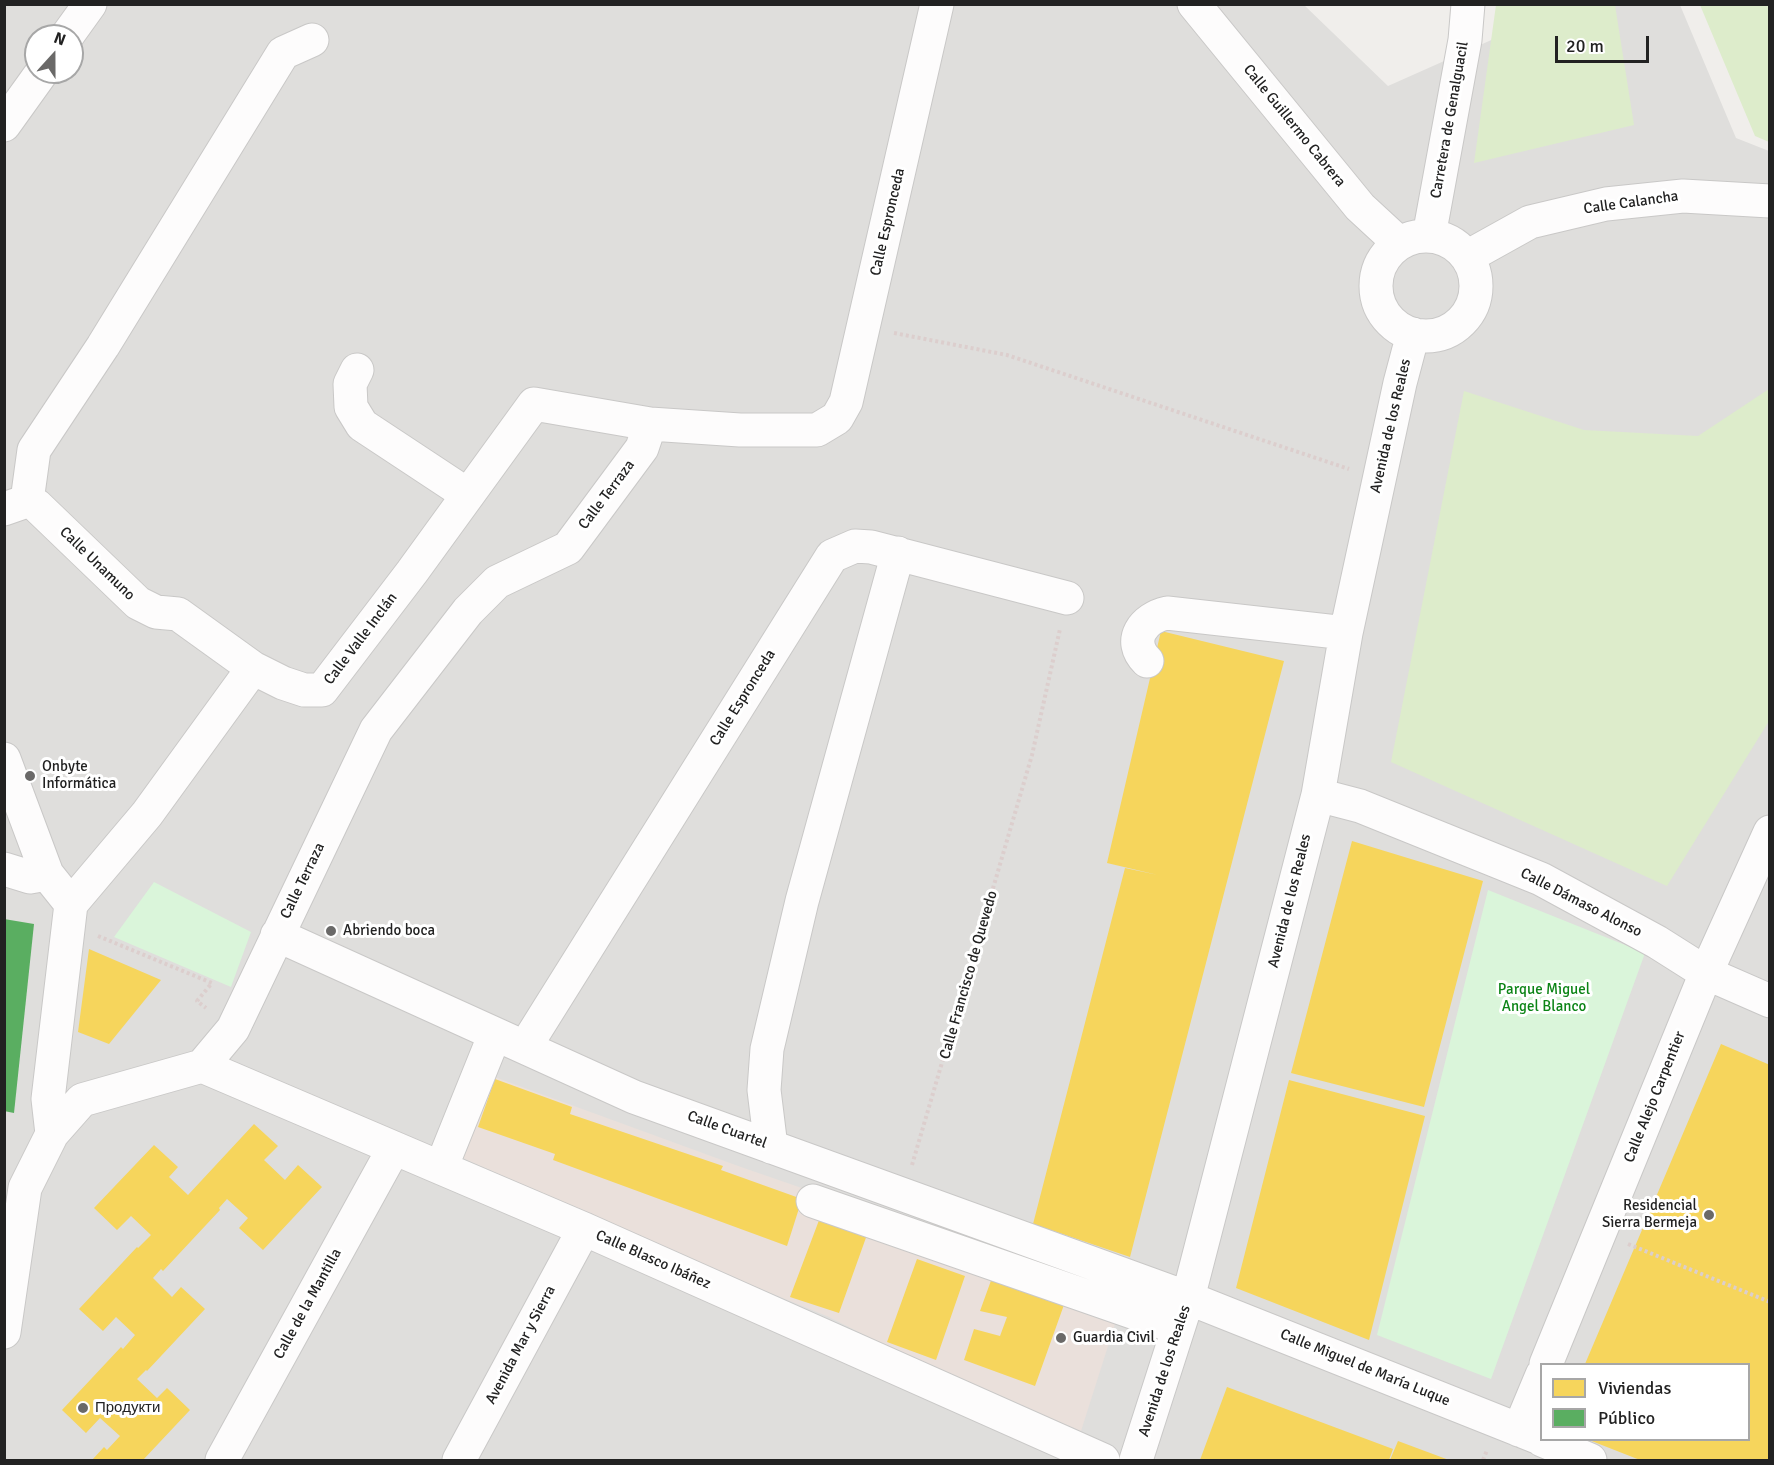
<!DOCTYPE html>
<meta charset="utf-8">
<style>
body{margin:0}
#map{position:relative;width:1774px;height:1465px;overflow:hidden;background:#f0eeeb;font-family:Signika,sans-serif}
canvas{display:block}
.frame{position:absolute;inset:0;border:6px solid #222;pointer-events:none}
.legend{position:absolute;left:1540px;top:1363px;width:210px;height:78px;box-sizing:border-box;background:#fff;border:2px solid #a7a7a7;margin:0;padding:8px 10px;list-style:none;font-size:18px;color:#222}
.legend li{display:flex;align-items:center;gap:12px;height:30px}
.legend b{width:30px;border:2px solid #a7a7a7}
.north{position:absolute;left:24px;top:24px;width:60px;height:60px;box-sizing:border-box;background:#fff;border:2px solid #a7a7a7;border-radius:50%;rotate:21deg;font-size:16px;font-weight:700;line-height:24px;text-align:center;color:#222}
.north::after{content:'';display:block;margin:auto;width:21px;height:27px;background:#6a6968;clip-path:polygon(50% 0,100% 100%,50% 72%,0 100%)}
.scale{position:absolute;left:1555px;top:36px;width:94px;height:27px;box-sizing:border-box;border:3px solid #222;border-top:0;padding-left:8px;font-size:18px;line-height:21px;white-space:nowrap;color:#222;-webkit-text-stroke:4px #fff;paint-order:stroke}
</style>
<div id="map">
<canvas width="1774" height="1465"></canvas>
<div class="frame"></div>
<ul class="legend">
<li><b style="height:16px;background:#f6d55c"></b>Viviendas</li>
<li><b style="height:16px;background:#5aae61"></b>Público</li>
</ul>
<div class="north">N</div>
<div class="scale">20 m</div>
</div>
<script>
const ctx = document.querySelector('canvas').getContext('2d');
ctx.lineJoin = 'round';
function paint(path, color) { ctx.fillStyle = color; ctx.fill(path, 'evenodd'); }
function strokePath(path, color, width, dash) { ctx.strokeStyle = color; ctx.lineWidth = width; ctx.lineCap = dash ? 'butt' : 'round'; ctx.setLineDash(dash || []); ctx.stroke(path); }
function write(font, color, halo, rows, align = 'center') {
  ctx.font = font + ' Signika,sans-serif'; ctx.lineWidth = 6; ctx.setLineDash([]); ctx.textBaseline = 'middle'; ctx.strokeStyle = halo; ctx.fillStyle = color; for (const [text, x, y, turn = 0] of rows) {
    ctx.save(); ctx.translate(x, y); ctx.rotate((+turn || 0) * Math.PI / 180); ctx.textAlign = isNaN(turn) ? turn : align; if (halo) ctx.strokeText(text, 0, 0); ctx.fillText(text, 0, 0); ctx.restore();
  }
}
const residential = new Path2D(`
 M5,5H1304L1388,86L1570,5H1680L1736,138L1769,151V1460H5ZM36,36H72V72H36ZM1542,1364H1748V1440H1542Z`);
const military = new Path2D(`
 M492,1076L741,1167L1123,1299L1081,1431L960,1383L829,1317L642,1240L461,1157Z`);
const grass = new Path2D(`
 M1496,5H1615L1634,125L1474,163Z
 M1700,5H1769V142L1755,136Z
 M1769,389V721L1667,886L1391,762L1464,391L1584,430L1698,436Z`);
const park = new Path2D(`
 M154,882L251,932L231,987L114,937Z
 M1488,890L1645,953L1491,1379L1377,1335Z`);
const homes = new Path2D(`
 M1161,631L1284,661L1130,1257L1033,1224L1125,868L1158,875L1107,863Z
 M1352,841L1483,881L1424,1107L1291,1073Z
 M89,949L161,980L109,1044L78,1032Z
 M1721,1044L1770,1065V1460H1640L1589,1440H1748V1364H1585Z
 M495,1079L572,1107L570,1114L723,1166L721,1170L802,1199L787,1246L553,1160L555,1154L478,1127Z
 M1289,1080L1425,1116L1369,1340L1236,1288Z
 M254,1124L278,1146L264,1160L285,1180L298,1165L322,1187L263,1250L239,1228L248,1218L227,1199L219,1208L220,1210L163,1271L161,1269L153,1278L172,1297L181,1287L205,1309L147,1371L146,1370L137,1379L157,1398L167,1388L190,1410L143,1460H92L104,1447L107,1450L120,1436L100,1418L86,1433L62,1410L121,1347L123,1349L135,1335L116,1317L103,1331L79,1309L137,1247L138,1248L151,1235L131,1216L117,1230L94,1208L154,1145L178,1167L169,1177L188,1195Z
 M821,1215L868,1232L839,1313L790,1297Z
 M917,1259L965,1276L936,1360L887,1342Z
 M993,1275L1065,1302L1035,1386L964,1360L974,1329L1000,1336L1007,1317L980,1311Z
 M1227,1387L1393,1449L1389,1460H1200Z
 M1398,1441L1449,1460H1390Z`);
const public = new Path2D(`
 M4,919L34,924L14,1113L4,1111Z`);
const path = new Path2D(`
 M894,333L1007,355L1349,469
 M98,936L212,983L197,1001L206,1008
 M912,1165L1032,755L1060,629
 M1628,1244L1770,1302
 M1483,1460L1487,1450`);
const minor = new Path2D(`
 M1194,4L1360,207L1399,243
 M67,36L90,4
 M4,125L42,72
 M1429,236L1465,40L1468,4
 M1376 286a50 50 0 1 1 100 0a50 50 0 1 1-100 0Z
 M1467,257L1530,222L1606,204L1683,196L1770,201
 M357,370L350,384L351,407L362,425L468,495
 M27,501L34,450L103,346L283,53L312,40
 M4,509L27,501L36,505L138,603L156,612L178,614L253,668L283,683L304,690H322L412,572L534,404L650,424L740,430H817L837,418L846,402L937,4
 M1147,661C1126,640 1144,618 1167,613L1346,633
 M4,759L47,874L71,904
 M1318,795L1360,806L1541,879L1657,942L1706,973L1770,1001
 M4,869L30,877L47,874
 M71,904L147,814L253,668
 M277,935L634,1097L1188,1298L1542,1439
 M525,1047L832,556L855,546L871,547L1067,598
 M202,1066L584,1229L1103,1460
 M52,1134L48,1099L71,904
 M771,1147L764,1090L767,1049L802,901L898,553
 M441,1168L495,1034
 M813,1201L1178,1328
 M4,1332L25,1188L52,1134L82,1100L202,1066L233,1029L376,730L468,611L497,582L568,548L642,448L650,424
 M1546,1364L1706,973L1770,832
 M1519,1430L1542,1375
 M1542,1440L1590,1460
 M222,1460L394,1148
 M459,1460L584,1229
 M1136,1460L1188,1298L1318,795L1346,633L1400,383L1413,334`);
const markers = [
 [30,776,6,"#6a6968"],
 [331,931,6,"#6a6968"],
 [1709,1215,6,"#6a6968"],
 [1061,1338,6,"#6a6968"],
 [83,1408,6,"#6a6968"]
];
const streetNames = [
 ["Carretera de Genalguacil",1450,120,-80],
 ["Calle Guillermo Cabrera",1294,126,51],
 ["Calle Calancha",1631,203,-8],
 ["Calle Espronceda",888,222,-77],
 ["Avenida de los Reales",1391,426,-77],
 ["Calle Terraza",607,495,-53],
 ["Calle Unamuno",97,564,44],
 ["Calle Valle Inclán",361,639,-53],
 ["Calle Espronceda",743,698,-58],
 ["Calle Terraza",303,881,-64],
 ["Avenida de los Reales",1290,901,-76],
 ["Calle Dámaso Alonso",1581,903,27],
 ["Calle Francisco de Quevedo",969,975,-74],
 ["Calle Alejo Carpentier",1655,1097,-68],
 ["Calle Cuartel",727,1130,20],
 ["Calle Blasco Ibáñez",653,1260,24],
 ["Calle de la Mantilla",308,1304,-61],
 ["Avenida Mar y Sierra",521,1345,-62],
 ["Calle Miguel de María Luque",1365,1368,22],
 ["Avenida de los Reales",1165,1371,-72]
];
const poiNames = [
 ["Onbyte",42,767],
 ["Informática",42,784],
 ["Abriendo boca",343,931],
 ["Residencial",1697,1206,"right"],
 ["Sierra Bermeja",1697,1223,"right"],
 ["Guardia Civil",1073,1338],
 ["Продукти",95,1408]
];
const parkNames = [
 ["Parque Miguel",1544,990],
 ["Angel Blanco",1544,1007]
];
paint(residential, '#dfdedc');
paint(military, '#eae0db');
paint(grass, '#ddeccb');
paint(park, '#daf5da');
paint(homes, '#f6d55c');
paint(public, '#5aae61');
strokePath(minor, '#c9c8c7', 35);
strokePath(path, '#dccecd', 4, [3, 3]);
strokePath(minor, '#fdfcfc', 33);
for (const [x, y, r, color] of markers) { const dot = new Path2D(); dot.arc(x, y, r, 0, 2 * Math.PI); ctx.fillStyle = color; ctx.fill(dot); strokePath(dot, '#fff', 2); }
write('15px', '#222', '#fff', streetNames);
write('15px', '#222', '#fff', poiNames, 'left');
write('15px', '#0c8416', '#fff', parkNames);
</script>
